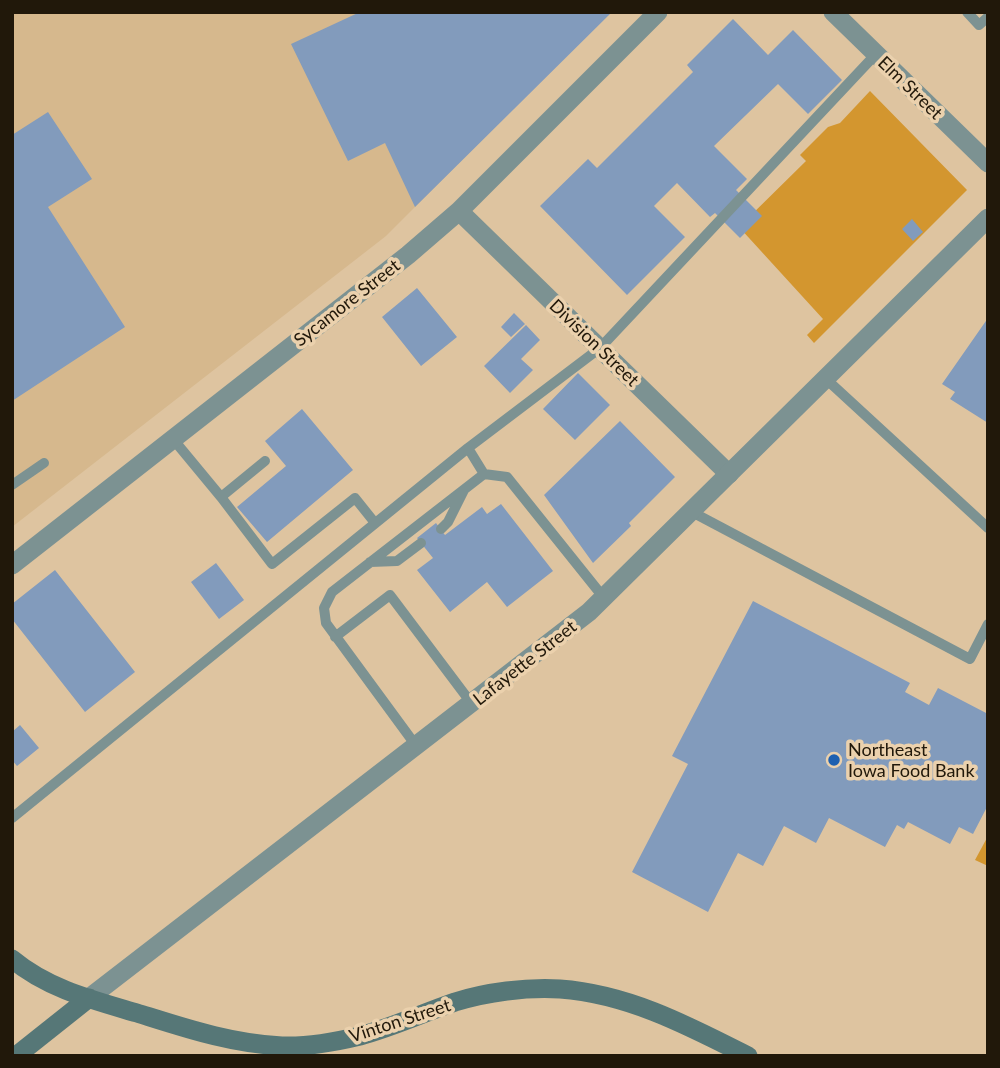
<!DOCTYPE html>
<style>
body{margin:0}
#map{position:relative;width:1000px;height:1068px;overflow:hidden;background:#dec4a0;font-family:Lato,sans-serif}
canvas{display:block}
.frame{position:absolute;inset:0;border:14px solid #21180a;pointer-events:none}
</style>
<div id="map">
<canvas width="1000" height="1068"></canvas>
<div class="frame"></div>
</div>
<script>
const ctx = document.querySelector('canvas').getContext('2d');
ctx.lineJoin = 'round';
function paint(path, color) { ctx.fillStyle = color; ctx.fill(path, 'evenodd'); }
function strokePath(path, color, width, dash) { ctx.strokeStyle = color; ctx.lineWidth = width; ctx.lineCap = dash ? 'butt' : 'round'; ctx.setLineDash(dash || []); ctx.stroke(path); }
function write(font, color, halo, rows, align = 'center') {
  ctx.font = font + ' Lato,sans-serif'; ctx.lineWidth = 7; ctx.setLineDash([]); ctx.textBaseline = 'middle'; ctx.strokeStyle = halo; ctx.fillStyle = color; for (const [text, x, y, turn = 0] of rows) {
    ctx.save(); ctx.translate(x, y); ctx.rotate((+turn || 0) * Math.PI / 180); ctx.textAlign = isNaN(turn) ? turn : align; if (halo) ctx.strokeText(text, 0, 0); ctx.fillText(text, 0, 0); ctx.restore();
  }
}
const built = new Path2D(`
 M12,12H610L386,236L12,527Z`);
const green = new Path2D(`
 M870,91L967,190L814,343L807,335L823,319L739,227L806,161L800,155L828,127L840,123Z
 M988,836V866L975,860Z`);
const building = new Path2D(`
 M360,12H612L415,207L385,143L348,161L291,44Z
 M733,19L768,55L793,30L842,80L808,114L778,84L714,146L747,179L736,190L762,216L740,238L715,213L710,217L677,183L654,206L685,237L627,295L540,206L588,159L597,168L693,72L687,65Z
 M48,112L92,179L48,207L125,327L12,401V135Z
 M912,219L923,232L913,241L902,229Z
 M417,288L457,337L421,366L382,317Z
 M514,313L525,324L511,337L501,327Z
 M988,318V423L950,399L955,392L942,384Z
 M526,325L540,340L521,359L533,370L510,393L484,366Z
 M578,373L610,405L575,440L543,409Z
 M302,409L353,470L267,542L237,507L286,466L265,441Z
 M620,421L675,477L629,523L631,526L593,563L544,495Z
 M501,504L553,571L507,607L487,582L450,612L417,570L433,558L417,538L436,523L445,535L482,507L487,514Z
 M216,563L244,600L219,619L191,582Z
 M55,570L135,672L85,712L12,619V604Z
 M753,601L910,683L905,692L929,705L938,688L988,714V805L973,834L959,827L950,844L908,822L904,829L897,825L885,847L829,818L816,843L784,826L763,866L738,853L708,912L632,872L688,764L672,756Z
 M20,725L39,748L17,766L12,760V732Z`);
const service = new Path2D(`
 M967,12L979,25L988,17
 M826,379L988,528
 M173,439L221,497L265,461
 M468,448L484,474
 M12,485L44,463
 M221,497L272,564L355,498L375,523
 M692,512L970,659L988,624
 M441,529L448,522L464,490
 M370,562L397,561L421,543
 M335,637L390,595L472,704
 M417,747L326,623L324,608L332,592L484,474L507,477L604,598
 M12,818L468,448L600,348L876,54`);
const minor = new Path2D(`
 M833,12L988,163
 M459,211L729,474
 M12,565L408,255L459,211L658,12`);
const tertiary = new Path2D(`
 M89,998L589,612L988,218`);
const secondary = new Path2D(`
 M12,959C48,989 93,1000 137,1013C185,1028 232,1044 282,1046C308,1047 335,1042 360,1036C393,1027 423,1013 455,1002C487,992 526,987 560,989C628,994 687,1025 748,1056
 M16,1056L89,998`);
const markers = [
 [834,760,7,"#1e60b0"]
];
const streetNames = [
 ["Elm Street",910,88,44],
 ["Sycamore Street",347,303,-38],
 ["Division Street",594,343,44],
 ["Lafayette Street",525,663,-38],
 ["Vinton Street",400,1021,-18]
];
const poiNames = [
 ["Northeast",848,750],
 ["Iowa Food Bank",848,771]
];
paint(built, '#d6b88d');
paint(green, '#d3962f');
paint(building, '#829bbc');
strokePath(service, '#7c9292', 10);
strokePath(minor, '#7c9292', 19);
strokePath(tertiary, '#7c9292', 19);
strokePath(secondary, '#567777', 19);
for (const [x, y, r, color] of markers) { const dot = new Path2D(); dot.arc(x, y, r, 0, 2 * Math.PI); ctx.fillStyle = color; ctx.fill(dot); strokePath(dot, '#ebd1ad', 2.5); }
write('18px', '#21180a', '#ebd1ad', streetNames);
write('18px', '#21180a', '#ebd1ad', poiNames, 'left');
</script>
